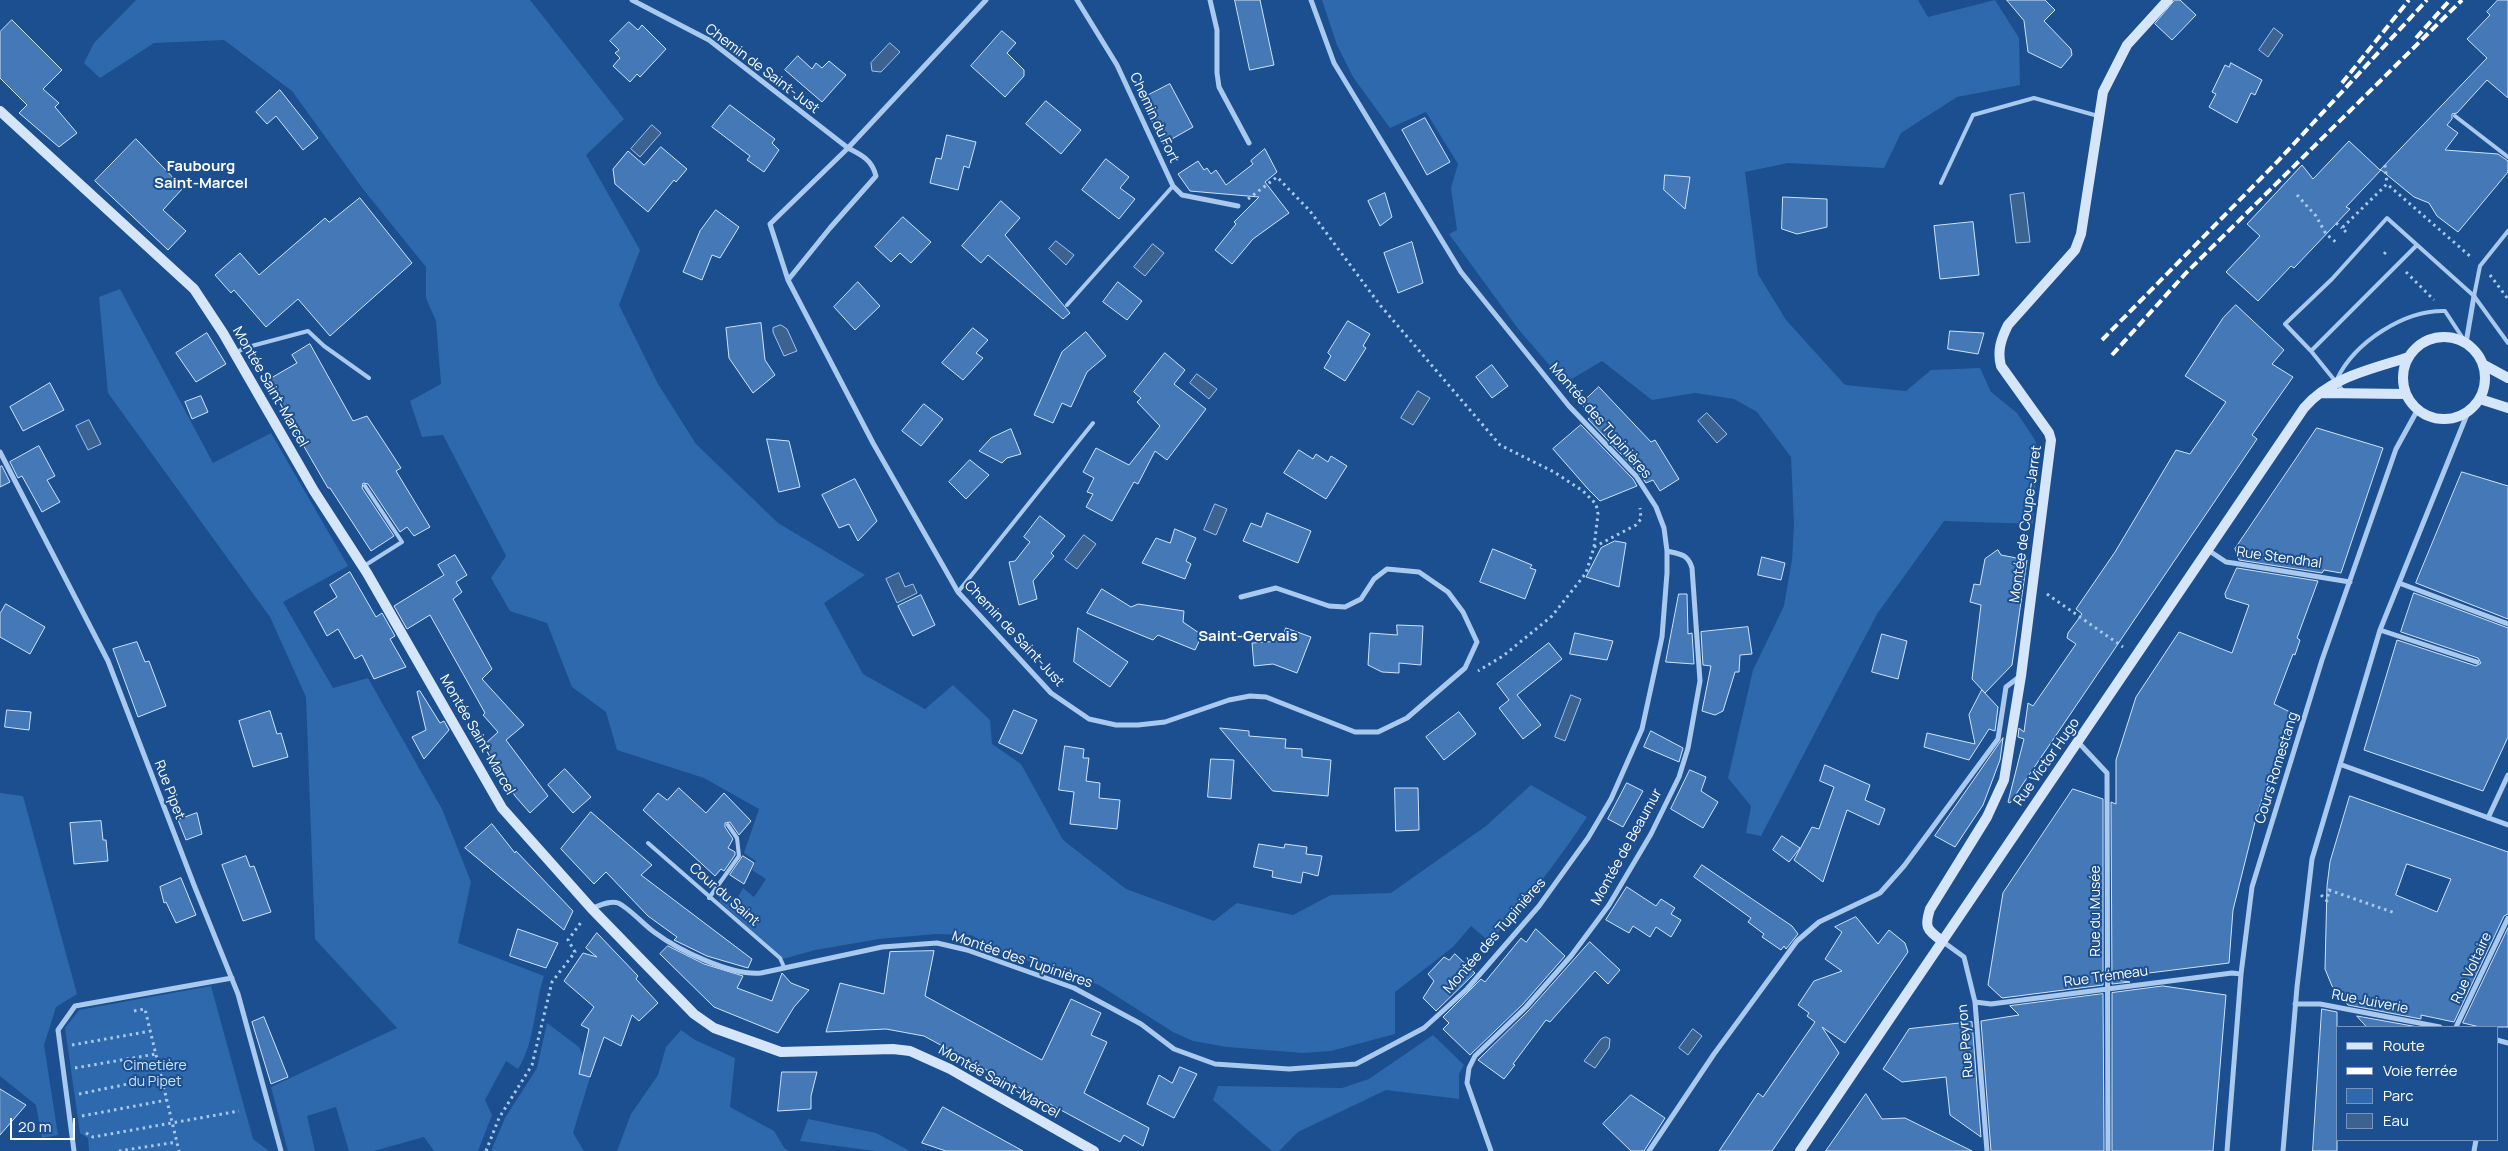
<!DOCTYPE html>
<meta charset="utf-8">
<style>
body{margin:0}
#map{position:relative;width:2508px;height:1151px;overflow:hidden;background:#1b4f8f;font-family:Manrope,sans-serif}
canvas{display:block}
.legend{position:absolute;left:2336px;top:1026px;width:162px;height:115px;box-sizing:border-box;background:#1b4f8f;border:1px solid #7695bc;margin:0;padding:6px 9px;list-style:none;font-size:15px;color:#fff}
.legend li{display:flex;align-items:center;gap:10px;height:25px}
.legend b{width:25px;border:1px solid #7695bc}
.scale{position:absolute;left:10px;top:1118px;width:65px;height:22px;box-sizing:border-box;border:2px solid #fff;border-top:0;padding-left:6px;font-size:15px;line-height:18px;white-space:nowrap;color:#fff;-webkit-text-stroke:4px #1b4f8f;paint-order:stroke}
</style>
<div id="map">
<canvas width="2508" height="1151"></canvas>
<ul class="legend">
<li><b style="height:6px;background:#d6e6fa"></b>Route</li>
<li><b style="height:6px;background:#fff"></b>Voie ferrée</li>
<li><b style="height:14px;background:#2e69ad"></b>Parc</li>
<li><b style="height:14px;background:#3c6290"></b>Eau</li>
</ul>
<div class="scale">20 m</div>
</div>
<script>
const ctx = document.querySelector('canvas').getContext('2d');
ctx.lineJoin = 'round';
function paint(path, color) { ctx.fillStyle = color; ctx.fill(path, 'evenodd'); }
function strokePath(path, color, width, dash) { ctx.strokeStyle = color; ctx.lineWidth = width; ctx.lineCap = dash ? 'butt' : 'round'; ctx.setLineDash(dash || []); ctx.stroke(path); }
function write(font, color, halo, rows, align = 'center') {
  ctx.font = font + ' Manrope,sans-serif'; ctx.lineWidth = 4; ctx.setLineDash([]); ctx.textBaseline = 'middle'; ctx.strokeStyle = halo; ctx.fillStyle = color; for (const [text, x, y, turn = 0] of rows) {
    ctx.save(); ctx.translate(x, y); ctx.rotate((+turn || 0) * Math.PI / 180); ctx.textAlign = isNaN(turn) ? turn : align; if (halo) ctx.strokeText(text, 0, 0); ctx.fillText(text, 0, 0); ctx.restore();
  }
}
const green = new Path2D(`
 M136,0H530L624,119L586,155L640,250L619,305L658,384L696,444L778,523L865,575L824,603L863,674L925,709L953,685L990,720L992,744L1021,764L1063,840L1126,889L1214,921L1237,903L1293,915L1331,895L1391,893L1486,826L1531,785L1587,817C1557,862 1526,903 1490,942L1471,926L1453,947L1395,992V1034L1331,1051L1303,1053L1227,1047L1193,1041L1173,1032L1099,985L1001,952L971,935L936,934L879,939L815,950L783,959L720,902L719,894L723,888L737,899L743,888L754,897L766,879L752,870L756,861L744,853L759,809L704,778L617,750L606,712L572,687L547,623L510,611L491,578L506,556L443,435L422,437L410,401L441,384L436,321L426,298V267L363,189L292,91L224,40L154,43L100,78L84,63L94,43Z
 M1322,0H1918L1928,17L1995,0L2019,38L2020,85L1957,97L1901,133L1884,168L1788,163L1745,172L1758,274L1786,320L1845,385L1906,391L1931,370L1980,368L1991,392L2017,413L2035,440L2038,449L2033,524L1944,521L1877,614L1761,836L1746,833L1751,806L1728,778L1753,670L1784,606L1792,560L1794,524L1791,457L1757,412L1734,399L1695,393L1652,400L1602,361L1565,383L1519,330L1449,234L1457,230L1451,188L1458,164L1426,112L1390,128L1353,77L1337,45Z
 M120,289L213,463L271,433L348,566L283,602L333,688L368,678L442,809L471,882L458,943L544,976C534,1006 535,1043 518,1069L506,1061L485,1100L492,1115L478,1151H434L424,1137L374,1151H349L336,1107L307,1116L315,1151H288L271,1087L397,1028L315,939L306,697L270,617L108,393L99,297Z
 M0,793L23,796L77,994L56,1007L44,1045L58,1135L42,1138L36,1105L0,1076Z
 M211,986L253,1139L269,1151H89L88,1138L80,1133L65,1028L79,1010Z
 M547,1023L579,1047L591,1074L573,1133L584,1151H491L505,1118L537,1068Z
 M681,1030L695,1040L735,1058L730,1107L774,1131L785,1149L790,1151H617L631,1114L658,1075L666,1047Z
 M1433,1035L1464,1065L1459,1074V1099L1386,1090L1298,1132L1279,1151H1272L1213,1100L1218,1086L1342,1088L1369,1079Z
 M808,1119L876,1133L910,1151H875L800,1141Z`);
const water = new Path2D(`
 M2274,28L2283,35L2268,57L2259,50Z
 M890,43L900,52L881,72L872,71L871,63Z
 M652,125L661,133L640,157L631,149Z
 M2024,193L2030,242L2016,243L2010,195Z
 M1056,241L1074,255L1066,265L1049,249Z
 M1153,244L1164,253L1145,276L1134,267Z
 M781,325L787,329L797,351L784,356L773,332V328Z
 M1197,374L1217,389L1209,399L1190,383Z
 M1418,391L1430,398L1413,425L1401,418Z
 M1707,413L1727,434L1717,443L1698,421Z
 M89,420L101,444L88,450L76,426Z
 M1215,504L1227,509L1216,535L1204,530Z
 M1084,535L1096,544L1077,569L1065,560Z
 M899,573L905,587L913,584L917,593L897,603L886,579Z
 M1571,695L1581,699L1565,741L1555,737Z
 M1693,1029L1702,1036L1688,1055L1679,1048Z
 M1606,1037L1610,1039L1609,1048L1595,1068L1584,1061L1601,1039Z`);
const building = new Path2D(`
 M1235,0H1260L1274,65L1250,70Z
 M2007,0H2045L2055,10L2044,21L2071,49L2072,55L2061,68L2028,52L2024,21Z
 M2175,0H2180L2196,15L2172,40L2155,24Z
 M2498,0H2508V98L2487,80L2457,113L2452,114V119L2447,125L2458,133L2445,150L2498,154L2508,161V172L2458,232L2437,216L2429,203L2414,197L2381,170L2346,207L2350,209L2294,268L2291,266L2258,301L2226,272L2260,236L2247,224L2302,165L2313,179L2349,141L2380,170L2487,58L2467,39L2490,15L2487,12Z
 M12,20L62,70L43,89L59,103L55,107L77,133L59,147L19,113L27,105L0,78V32Z
 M629,22L638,30L642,25L666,49L640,77L637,74L630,82L613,66L620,58L615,53L619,50L610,41Z
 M1002,31L1016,43L1007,53L1024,70V76L1005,97L971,66Z
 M798,56L812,69L816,63L822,68L829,61L846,75L822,102L785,70Z
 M2231,63L2262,80L2255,95L2251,93L2237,123L2209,107L2216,94L2212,92L2225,65L2229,67Z
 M1170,84L1193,127L1163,144L1141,99Z
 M280,90L318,138L303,150L276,116L267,124L256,112Z
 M1046,101L1081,130L1061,154L1026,124Z
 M730,105L775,139L772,143L779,150L764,172L747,160L750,156L712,127Z
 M1425,118L1450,162L1427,175L1402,130Z
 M947,135L976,142L969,168L964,166L958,190L930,183L936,158L941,159Z
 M136,139L183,188L163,210L186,231L168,250L95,181Z
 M661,147L687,169L676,182L674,180L648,212L615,184L613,169L628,151L644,165Z
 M1265,149L1277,172L1265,182L1289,213L1253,239L1232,264L1215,250L1236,224L1234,222L1259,197L1190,191L1178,174L1198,161L1204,170L1207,168L1211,174L1216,170L1226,185L1253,164L1251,161Z
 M1106,159L1129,177L1120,188L1135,199L1119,219L1082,190Z
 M1665,175L1690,177L1685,209L1664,190Z
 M1385,193L1392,217L1380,226L1368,201Z
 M1783,197L1827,199V227L1797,234L1782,229Z
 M360,198L412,263L330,336L298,299L266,327L234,290L231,293L215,275L240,253L259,275L325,218L329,222Z
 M1001,201L1020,218L1005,235L1070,313L1063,319L988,255L981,263L962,246Z
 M716,210L739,227L720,258L712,255L702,280L683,272L700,231Z
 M903,217L931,242L911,263L900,253L891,262L875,247Z
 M1973,222L1979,275L1940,279L1934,226Z
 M1412,242L1423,283L1398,293L1384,253Z
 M858,282L880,306L855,330L834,307Z
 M1118,282L1142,301L1127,320L1103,302Z
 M2236,305L2284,350L2272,364L2293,377L2252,435L2257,439L2010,803L2008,802L2024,739L2018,737L2019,728L2024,732L2028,703L2033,706L2076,644L2067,638L2068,633L2082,614L2076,609L2115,552L2176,450L2190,454L2226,402L2185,376L2223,318Z
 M1348,321L1370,334L1363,346L1366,348L1345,381L1324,368L1331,356L1328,353Z
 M761,323L765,360L775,375L753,393L729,358L726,328Z
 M973,328L988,340L976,353L983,358L963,380L942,363Z
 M1950,331L1984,333L1978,354L1948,349Z
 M1086,332L1106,356L1087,372L1071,407L1062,403L1053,423L1034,415L1062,352Z
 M207,333L226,364L196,382L176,353Z
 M310,344L353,421L367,416L401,468L396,471L430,527L414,536L407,527L400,532L368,484L363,483L362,488L394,536L371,551L330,488H328L266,381L297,363L292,355Z
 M1165,353L1185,370L1174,384L1206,409L1167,460L1155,451L1138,484L1134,482L1112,521L1086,507L1093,494L1087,492L1094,478L1083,472L1096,448L1129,465L1160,426L1137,402L1141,398L1134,392Z
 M1492,365L1508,386L1492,398L1476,377Z
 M50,383L64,410L23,431L10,407Z
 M1599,387L1651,442L1655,440L1679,479L1660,491L1653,480L1646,483L1639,473L1588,419L1593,415L1581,404Z
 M201,396L208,412L192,419L185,402Z
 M924,404L943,419L921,446L902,431Z
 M1581,425L1633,479L1637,486L1600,501L1588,489L1553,449Z
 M2317,428L2383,448L2341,573L2324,570L2322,573L2239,560L2235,549Z
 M1011,429L1021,454L1007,458L1002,463L979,451L991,438Z
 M767,439L789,441L800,487L779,492Z
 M39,446L55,476L47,480L60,502L42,512L22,476L18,478L10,462Z
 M1299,450L1313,459L1316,454L1328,462L1331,456L1347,466L1326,499L1284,473Z
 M970,460L989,475L966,499L949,482Z
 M2,466L10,482L0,487V467Z
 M2462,472L2508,486V619L2416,583Z
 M855,479L877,521L858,541L849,524L839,528L822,495Z
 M1267,513L1311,531L1298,563L1243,541L1251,523L1261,527Z
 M1040,516L1065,536L1051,553L1054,556L1033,581L1037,599L1019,605L1009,562L1015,561L1030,542L1024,537Z
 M1175,529L1196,538L1186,561L1191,564L1185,579L1142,563L1156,538L1170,543Z
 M1615,541L1626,543L1619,587L1586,577L1601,548Z
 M1493,549L1532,565L1530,568L1536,570L1525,599L1480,582Z
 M1998,550L2001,555L2027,560L2012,665L1985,693L1972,679L1981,605L1970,602L1974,584L1980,585L1985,559Z
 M455,555L467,575L456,582L462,592L453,599L492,669L482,679L524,725L506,740L548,796L530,813L515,796L485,744L498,732L483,715L485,713L430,615L407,629L394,606L444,575L438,565Z
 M1762,557L1785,563L1781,580L1758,575Z
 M2237,568L2318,581L2297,638L2300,640L2295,655L2293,654L2274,704L2292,713L2257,814L2233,910L2229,963L2117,977V980L2130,982L2112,984L2111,802L2116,804V760L2136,697L2179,632L2232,653L2249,605L2226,598L2225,594Z
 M350,572L376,617L382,613L395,636L390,639L406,667L374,679L362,655L355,659L338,629L327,636L314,612L337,597L330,585Z
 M1102,589L1131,607L1138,604L1184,611L1183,622L1202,635L1195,650L1158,635L1153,640L1087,613Z
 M2414,593L2508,628V737L2483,791L2364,750L2397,640L2476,666L2481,663L2478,658L2401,632Z
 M1679,594H1687L1688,634L1692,633L1694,664L1666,662Z
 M921,595L935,625L913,636L898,606Z
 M6,604L45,627L30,654L0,637V614Z
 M1397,625L1423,626L1421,665L1399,663V673L1382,672L1368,665L1370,633L1397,635Z
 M1748,627L1752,654L1740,655L1739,672H1735L1723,711L1715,715L1702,711L1711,666L1703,665L1701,632Z
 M1078,628L1128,662L1110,687L1074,662Z
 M1286,628L1311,637L1297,673L1273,664L1254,666L1252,643L1281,641Z
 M1575,633L1613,641L1607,660L1570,654Z
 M1882,634L1907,641L1898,679L1872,672Z
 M137,642L145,662L149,661L166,706L138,717L113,649Z
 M1549,643L1562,659L1517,695L1541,725L1523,739L1499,708L1509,700L1497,684Z
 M1982,690L1998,707L1995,731L1989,729L1969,760L1924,747L1927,733L1975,744L1969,715Z
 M420,691L440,723L444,721L449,730L424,759L412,737L426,730L417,692Z
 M7,710L31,712L29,730L5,727Z
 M1014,710L1037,720L1022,754L999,743Z
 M270,711L277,734L281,733L288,757L253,767L239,721Z
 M1459,712L1476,734L1444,760L1426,737Z
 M1220,728L1249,731V736L1286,739L1285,748L1302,749V757L1331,760L1328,796L1273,791Z
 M1651,731L1683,748L1679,762L1644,747Z
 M2003,738L2000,760L1983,805L1955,847L1935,836Z
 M1065,746L1084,749L1083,758H1089L1086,781L1100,783L1099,798L1120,800L1117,829L1070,824L1074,792L1059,790Z
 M1211,759L1234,760L1231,799L1208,797Z
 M1825,765L1870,785L1865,800L1885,809L1879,825L1847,810L1823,882L1794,860L1812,827L1819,829L1834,787L1820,781Z
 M565,769L591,797L573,813L548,785Z
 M1690,770L1706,777L1701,791L1718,802L1703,828L1671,809Z
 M1627,783L1643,791L1623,827L1608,819Z
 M679,788L706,813L724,793L751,821L739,835L730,822L725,823V827L733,839L728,848L735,852V855L724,871L721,869L715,876L643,810L658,793L667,800Z
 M1395,788H1418L1419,830L1396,831Z
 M2073,789L2103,799V985L2002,998L1988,985L2003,893Z
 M2350,796L2508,852V914L2504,916L2454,1022L2421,1015V1019L2348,1005L2332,986L2325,969L2327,886L2330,862ZM2407,864L2451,879L2437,912L2396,895Z
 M591,812L652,865L641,875L752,959L748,968L707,956L674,940L677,937L648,916L606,872L594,884L561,849Z
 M197,813L202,834L186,840L178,820Z
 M101,821L103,840H106L108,861L74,864L70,823Z
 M492,824L515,853L516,851L573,911L564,930L465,848Z
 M1782,836L1800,848L1789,862L1773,850Z
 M1259,844L1284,848L1285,844L1307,847L1306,854L1322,856L1318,876L1303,872L1301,883L1272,877L1273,871L1254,867Z
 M246,856L250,867L254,866L271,912L243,921L222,865Z
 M743,856L754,863L744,884L730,875Z
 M1702,865L1792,926L1798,934L1786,949L1784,946L1781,950L1762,937L1764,934L1748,922L1751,918L1694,877Z
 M181,878L196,915L176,923L166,902L164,903L160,887Z
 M1627,887L1656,906L1661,899L1675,908L1671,914L1681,920L1671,937L1656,927L1650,937L1633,926L1629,933L1606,920Z
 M1856,917L1878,944L1889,930L1905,943L1908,952L1845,1043L1822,1027L1839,1053L1772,1151H1719L1758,1093L1763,1097L1815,1022L1807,1016L1809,1013L1798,1005L1814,981L1842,971L1825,959L1842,932L1835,927Z
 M2508,928V1027H2480L2463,1023Z
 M518,929L558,943L546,968L510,956Z
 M1536,929L1565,956L1523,1004L1470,1055L1443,1029L1449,1023L1443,1017L1481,979L1485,982L1521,938L1526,942Z
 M597,933L638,976L636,979L658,1003L639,1021L632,1015L621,1046L604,1037L590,1077L579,1074L589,1029L581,1025L594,1007L564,981L583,953L597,957L586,948Z
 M1590,942L1620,970L1608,984L1595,971L1550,1022L1546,1020L1513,1064L1515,1065L1504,1079L1478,1060L1529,1010Z
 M668,946L704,964L743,976L737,988L772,1001L782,973L791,983L809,990L794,1007L778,1033L714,1007L660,954Z
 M934,951L925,996L1042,1060L1071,999L1101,1013L1091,1035L1107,1042L1084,1093L1149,1128L1143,1146L1124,1135L1120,1142L924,1036L886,1029L826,1032L840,983L884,994L890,952Z
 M1455,954L1475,973L1436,1011L1423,998L1434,981L1428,974L1444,957L1449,960Z
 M2163,986L2226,995L2213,1151H2112V993Z
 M2103,994L2104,1151H1991L1981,1021L2019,1015L2010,1006Z
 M2322,1009L2337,1012V1151H2313Z
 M2357,1016L2418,1027H2367Z
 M264,1017L288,1077L271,1084L252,1022Z
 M1972,1022L1981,1137L1950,1115L1946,1077L1902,1082L1883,1069L1909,1029Z
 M1180,1067L1197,1074L1174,1118L1147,1104L1159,1075L1172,1083Z
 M782,1072H817L811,1096V1109L778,1111Z
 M0,1089L26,1105L0,1135Z
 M1866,1094L1882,1119L1905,1118L1972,1151H1826Z
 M1631,1095L1665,1118L1644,1151H1631L1603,1124Z
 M943,1107L1023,1151H946L922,1143Z`);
const path = new Path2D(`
 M2385,165L2387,184
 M2297,195L2316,216L2326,234L2337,243
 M1248,199L1277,177L1310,211L1380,305L1500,445L1554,472L1583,491L1596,504L1598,514L1594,547L1586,573L1552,616L1503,656L1478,671
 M2336,223L2342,228
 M2346,232L2342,228L2387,184L2471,257
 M2384,254L2386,252
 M2406,272L2434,300
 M2490,275L2508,299
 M1594,547L1636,525L1641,519L1640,508
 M2047,594L2123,647
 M2321,895L2327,901L2329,890L2395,913
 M134,1011L145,1009L179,1151
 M72,1045L151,1031
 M75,1068L156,1054
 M79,1094L162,1077
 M82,1116L167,1100
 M86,1133L93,1137L239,1111
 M119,1151L177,1142
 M486,1151L499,1118L532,1065L552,982L575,952L568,940L582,921`);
const lane = new Path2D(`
 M2455,116L2508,157
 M1941,183L1973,115L2034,98L2098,116
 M2474,296L2480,266L2508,231
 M1067,305L1173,186
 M2311,351L2417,245
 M236,353L244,348L308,331L324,346L369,378
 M2337,379C2355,342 2404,310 2445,311L2466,343
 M2344,392L2311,351L2285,324L2332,279L2387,218L2474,296L2508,343
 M364,566L402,542L365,486
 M958,592L1093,423
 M648,843L780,958L784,967
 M709,898L739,856L737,838L728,825`);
const street = new Path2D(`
 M632,0L709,40L848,148C862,155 872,160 876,176L830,228L788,280
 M986,0L848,148L770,224L788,280L873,443L958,592L1051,693L1089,719L1116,725H1138L1165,722L1229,700L1250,696L1266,697L1355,732H1378L1407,718L1465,668L1477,642L1463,612L1448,592L1419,572L1387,569L1374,579L1361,599L1345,607L1329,606L1276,588L1241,597
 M1077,0L1117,65L1173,186L1182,195L1238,206
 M1210,0L1217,30V73L1219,87L1249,143
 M2466,343L2474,296
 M0,452L108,661L194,885L238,994L281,1151
 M2208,550L2226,562L2233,563L2350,582
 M2399,583L2508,624
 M2380,630L2477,662
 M2078,742L2107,773L2108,1151
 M2342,765L2508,825
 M2488,818L2508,775
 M592,908C599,906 610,900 618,903C628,907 644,925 654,932C678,950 731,976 761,973L882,947L937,943L967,950L1074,988L1141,1024L1174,1049L1215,1064L1289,1069L1356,1064L1424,1028L1467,989L1539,906L1588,838L1611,799L1642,729L1662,637L1667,573V551L1664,528L1656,507L1636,476L1569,406L1461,272L1334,63L1311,0
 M1942,941L1964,957L1975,1002L1987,1151
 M1975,1002L1991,1004L2232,973L2241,974
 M2295,1004H2320L2440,1027
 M2456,1027L2508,918
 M2497,1040L2508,1043
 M74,1151L58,1030L75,1006L232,978
 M1491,1151L1467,1083L1469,1068L1475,1056L1526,1007L1571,956L1609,905L1651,834L1679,777L1688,748L1700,681L1692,568C1688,554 1680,554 1667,551
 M1649,1151L1714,1054L1797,941L1819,922L1880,893L1904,866L1998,739L2006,687L2019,677
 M2227,1151L2241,974L2252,887L2322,660L2396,449L2418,409
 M2283,1151L2297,987L2312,859L2380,630L2468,412
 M2474,1151L2476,1140`);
const secondary = new Path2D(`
 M0,111L194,289L223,333L314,491L367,573L502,808L591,908L694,1014L714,1028L781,1052L893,1049L910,1051L950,1069L1094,1151
 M2403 378a41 41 0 1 1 82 0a41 41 0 1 1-82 0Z
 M2484,365L2508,378
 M2321,393L2406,394
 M2480,399L2508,408
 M1942,941C1927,929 1924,928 1930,909L1987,817L2004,780L2021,676L2051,440L2049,433L2001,366C1997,351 2001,339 2008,325L2075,250L2081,234L2103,92L2127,45L2168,0
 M1800,1151L2304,408C2330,377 2372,369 2409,357`);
const rail = new Path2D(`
 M2416,38L2450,0
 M2342,83L2409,0
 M2102,340L2277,162L2427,0
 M2112,355L2186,273L2462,0`);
const streetNames = [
 ["Chemin de Saint-Just",762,69,37],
 ["Chemin du Fort",1154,118,65],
 ["Montée Saint-Marcel",270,387,60],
 ["Montée des Tupinières",1600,421,49],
 ["Montée de Coupe-Jarret",2026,524,-82],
 ["Rue Stendhal",2279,558,8],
 ["Chemin de Saint-Just",1014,634,47],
 ["Montée Saint-Marcel",477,735,60],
 ["Rue Victor Hugo",2047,762,-55],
 ["Cours Romestang",2277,768,-73],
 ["Rue Pipet",169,790,69],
 ["Montée de Beaumur",1627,847,-61],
 ["Cour du Saint",724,895,41],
 ["Rue du Musée",2096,911,-90],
 ["Montée des Tupinières",1495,936,-49],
 ["Montée des Tupinières",1022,960,19],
 ["Rue Voltaire",2472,968,-65],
 ["Rue Trémeau",2106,977,-8],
 ["Rue Juiverie",2370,1002,11],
 ["Rue Peyron",1966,1041,-95],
 ["Montée Saint-Marcel",999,1082,29]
];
const parkNames = [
 ["Cimetière",155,1066],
 ["du Pipet",155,1082]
];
const neighbourhoodNames = [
 ["Faubourg",201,167],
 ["Saint-Marcel",201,184],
 ["Saint-Gervais",1248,637]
];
paint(green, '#2e69ad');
paint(water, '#3c6290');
strokePath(water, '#9cc4f0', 1);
paint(building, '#4478b7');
strokePath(building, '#cfe3fa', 1);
strokePath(path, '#a9c9ee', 3, [2.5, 4]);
strokePath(lane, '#a9c9ee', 4);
strokePath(street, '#a9c9ee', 5);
strokePath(secondary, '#d6e6fa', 10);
strokePath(rail, '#fff', 4, [9, 4]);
write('14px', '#fff', '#1b4f8f', streetNames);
write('14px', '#cfe3fa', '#1b4f8f', parkNames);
write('bold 15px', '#fff', '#1b4f8f', neighbourhoodNames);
</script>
